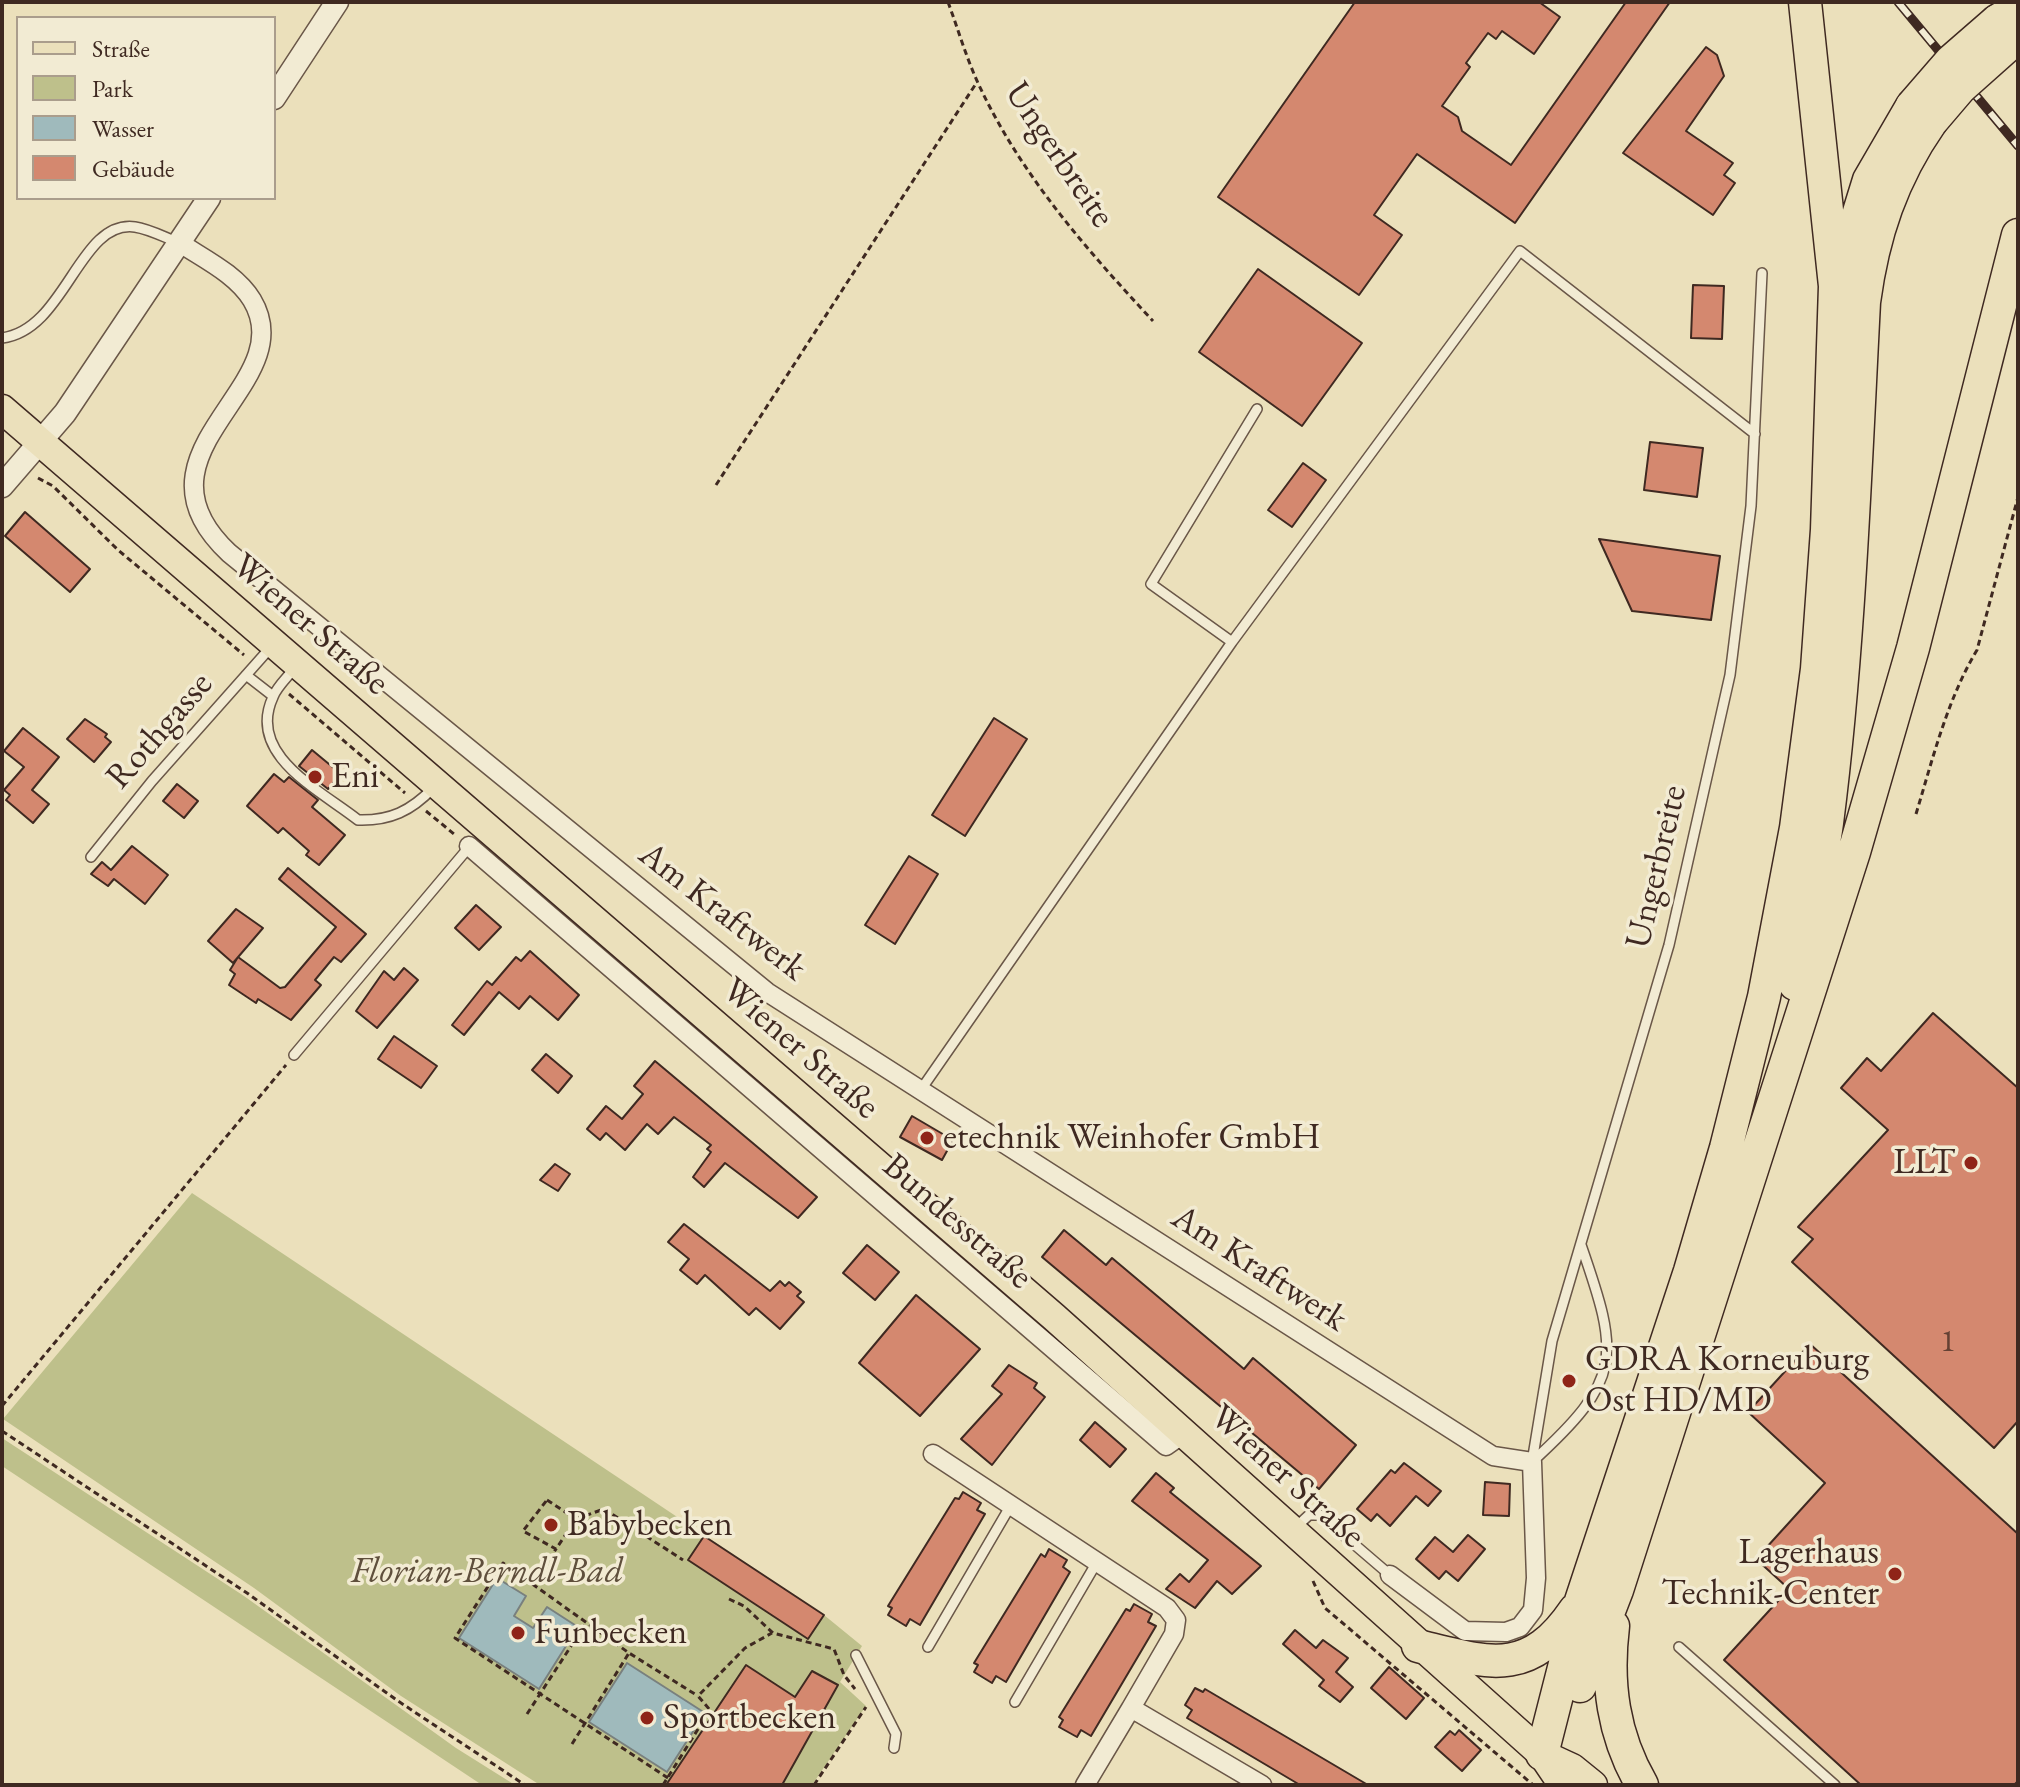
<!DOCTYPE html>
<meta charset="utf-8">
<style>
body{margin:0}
#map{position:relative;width:2020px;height:1787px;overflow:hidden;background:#ebe0bb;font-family:"EB Garamond",serif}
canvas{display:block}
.frame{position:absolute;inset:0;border:4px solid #3f2921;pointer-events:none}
.legend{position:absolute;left:16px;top:16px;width:260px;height:184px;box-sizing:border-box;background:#f2ebd3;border:2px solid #aa9d8c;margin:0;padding:10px 14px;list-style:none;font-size:24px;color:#3f2921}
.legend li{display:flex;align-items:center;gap:16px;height:40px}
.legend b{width:40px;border:2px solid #aa9d8c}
</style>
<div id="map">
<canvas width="2020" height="1787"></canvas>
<div class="frame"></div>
<ul class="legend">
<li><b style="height:10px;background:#ebe0bb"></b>Straße</li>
<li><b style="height:22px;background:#bec08b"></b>Park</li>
<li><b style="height:22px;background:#9fbabc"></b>Wasser</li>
<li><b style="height:22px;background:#d4886f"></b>Gebäude</li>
</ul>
</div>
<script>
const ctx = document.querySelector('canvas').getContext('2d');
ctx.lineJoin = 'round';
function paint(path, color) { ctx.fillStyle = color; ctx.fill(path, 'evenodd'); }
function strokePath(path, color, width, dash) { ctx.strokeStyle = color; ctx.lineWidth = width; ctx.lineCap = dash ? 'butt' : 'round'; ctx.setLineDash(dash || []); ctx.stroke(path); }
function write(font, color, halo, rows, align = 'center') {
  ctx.font = font + ' "EB Garamond",serif'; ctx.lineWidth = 7; ctx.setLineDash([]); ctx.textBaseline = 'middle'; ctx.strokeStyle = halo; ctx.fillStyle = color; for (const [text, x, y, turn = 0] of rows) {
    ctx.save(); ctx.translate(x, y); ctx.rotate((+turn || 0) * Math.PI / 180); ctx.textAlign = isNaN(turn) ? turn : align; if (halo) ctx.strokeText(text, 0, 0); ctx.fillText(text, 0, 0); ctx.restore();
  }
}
const green = new Path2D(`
 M192,1193L824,1615L862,1646L840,1682L866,1706L812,1785H540L401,1696L254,1588L3,1419Z
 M2,1438L244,1596L456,1748L515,1785H482L2,1466Z`);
const water = new Path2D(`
 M497,1578L526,1596L514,1616L533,1628L547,1607L578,1627L539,1689L459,1638Z
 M627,1663L705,1713L667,1772L589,1722Z`);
const building = new Path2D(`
 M1355,2H1539L1560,17L1534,54L1502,31L1496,39L1488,33L1466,63L1470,67L1442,106L1458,117L1462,131L1511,165L1626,2H1670L1515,223L1417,154L1374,215L1402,235L1359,295L1218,197Z
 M1706,47L1717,55L1724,76L1686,131L1733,163L1724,175L1735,183L1713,215L1623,153Z
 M1258,269L1362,343L1302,426L1199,352Z
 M1693,285L1724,286L1722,339L1691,338Z
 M1650,442L1703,448L1697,497L1644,490Z
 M1303,463L1326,480L1292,527L1268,510Z
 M25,512L90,569L70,592L5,536Z
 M1599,539L1720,556L1711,620L1632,611Z
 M994,718L1027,739L965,836L932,815Z
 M85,719L107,734L105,737L111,742L94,762L67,739Z
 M23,728L59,757L32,790L49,804L33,823L6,800L10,795L4,790L24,767L4,751Z
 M312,750L341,774L328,789L299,766Z
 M274,774L284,782L289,777L318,800L312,807L345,835L319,865L306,855L309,851L283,828L278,833L247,806Z
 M177,784L198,801L184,818L163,801Z
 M132,846L168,875L145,904L114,879L108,886L91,874L102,862L111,870Z
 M909,856L938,874L895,944L865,925Z
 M288,868L366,934L341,962L334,957L315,980L321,985L291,1020L258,999L256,1003L229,985L235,974L230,970L238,957L280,988L285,987L336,927L279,879Z
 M476,905L501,927L479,950L455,928Z
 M236,909L263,928L233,963L208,941Z
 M530,951L579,995L558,1020L530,996L519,1009L499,992L464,1035L452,1025L487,981L492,985L516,957L521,961Z
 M404,968L418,980L377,1028L356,1011L384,971L394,980Z
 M1933,1013L2018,1088V1421L1994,1448L1792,1262L1813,1239L1798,1227L1888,1130L1841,1088L1867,1058L1881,1071Z
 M394,1036L437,1066L421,1088L378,1059Z
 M546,1054L572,1076L558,1093L532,1070Z
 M655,1061L817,1197L798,1218L725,1163L704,1187L693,1177L711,1152L707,1149L711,1145L674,1117L658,1134L647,1124L625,1150L606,1133L600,1140L587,1129L606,1106L622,1119L643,1094L634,1086Z
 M912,1116L953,1140L942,1160L900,1137Z
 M555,1164L570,1174L558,1191L540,1180Z
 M684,1224L770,1291L780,1281L785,1286L789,1282L801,1292L797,1296L804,1302L780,1329L756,1308L749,1315L705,1275L697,1284L680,1270L689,1259L668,1242Z
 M1064,1230L1106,1265L1112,1258L1244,1369L1253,1358L1356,1445L1319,1489L1042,1257Z
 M867,1245L899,1272L875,1300L843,1273Z
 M916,1295L980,1349L920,1416L859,1363Z
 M1810,1344L2018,1534V1781L2014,1785H1861L1724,1660L1789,1589L1756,1559L1825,1483L1748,1412Z
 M1009,1365L1037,1383L1034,1388L1045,1397L992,1465L961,1439L1002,1394L992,1386Z
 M1095,1422L1126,1449L1110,1467L1080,1440Z
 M1404,1463L1441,1491L1428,1506L1416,1496L1390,1526L1377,1514L1371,1521L1357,1509L1391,1470L1395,1473Z
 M1156,1473L1174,1488L1170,1492L1261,1566L1232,1594L1217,1581L1195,1608L1166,1589L1180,1574L1189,1582L1208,1560L1132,1501Z
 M1485,1482L1510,1484L1509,1516L1483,1515Z
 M963,1492L981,1503L977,1510L985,1514L920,1625L910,1619L906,1626L888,1615L892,1608L888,1606L955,1498L959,1499Z
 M1468,1535L1485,1549L1458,1581L1446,1571L1439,1579L1416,1559L1435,1537L1453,1552Z
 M704,1536L824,1615L808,1639L688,1560Z
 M1049,1549L1067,1560L1063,1567L1070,1572L1006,1682L996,1676L992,1683L974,1672L978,1665L974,1663L1041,1554L1045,1557Z
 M1134,1604L1152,1614L1148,1622L1156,1626L1091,1736L1081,1730L1077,1737L1059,1727L1063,1720L1059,1717L1126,1609L1130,1611Z
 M1295,1630L1316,1648L1323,1640L1348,1658L1336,1672L1353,1687L1340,1702L1319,1686L1324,1680L1283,1644Z
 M746,1665L795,1697L812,1671L838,1685L782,1785H666Z
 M1389,1667L1424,1698L1406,1719L1371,1688Z
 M1195,1688L1203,1692L1205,1689L1368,1785H1300L1187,1718L1192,1710L1185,1705Z
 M1459,1730L1481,1750L1462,1771L1435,1747L1450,1731L1455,1735Z`);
const path = new Path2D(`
 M948,2C958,29 966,57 978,83C1020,174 1086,249 1153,321
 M38,478L53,486L118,550L244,655
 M716,485L977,82
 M289,694L405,793
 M426,811L454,834
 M1916,814C1933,758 1947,700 1977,650L2018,497
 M2,1406L286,1065
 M2,1431L247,1593L398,1701L525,1785
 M547,1500L576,1519L556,1549L523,1531Z
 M576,1519L604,1509L683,1560
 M1313,1581L1325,1608L1532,1784
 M533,1585L556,1549
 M729,1599L744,1606L773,1633L834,1649L844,1675L855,1689
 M527,1714L586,1623
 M572,1744L629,1653
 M668,1778L455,1638L503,1563L629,1653L698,1696
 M663,1785L710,1710L698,1696L745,1648L772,1633
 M814,1785L866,1707`);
const service = new Path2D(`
 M2,338C66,330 79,219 135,227C149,229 164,237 177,242
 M1232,642L1151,584L1257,409
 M296,666C289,676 277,686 273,697C246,755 320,790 358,820C390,821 411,811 433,788
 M246,675L273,696
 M91,857L152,781L271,647
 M294,1055L470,846
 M920,1091L1232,642L1520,251L1755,434
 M1532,1462L1552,1341L1669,945L1730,675L1751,506L1762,273
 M1532,1462C1623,1379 1620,1357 1581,1245
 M1296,1527L1309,1515H1320L1390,1575
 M928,1647L1011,1505
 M1679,1647L1835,1785
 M856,1655L896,1734L894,1748
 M1015,1702L1097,1562`);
const minor = new Path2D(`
 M180,243C204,259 236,274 252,300C304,386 120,451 229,553L767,992L1493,1456L1532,1462L1536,1578L1533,1610L1520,1627L1506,1632L1465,1631L1390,1575
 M469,846L1166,1446L1183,1434
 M933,1454L1167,1608L1176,1620L1174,1634L1131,1708
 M1085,1785L1131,1708L1262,1785`);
const tertiary = new Path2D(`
 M274,98L337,2
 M2,486L65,413L209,198`);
const primary = new Path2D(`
 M2,409L1054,1317L1542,1754L1563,1785
 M1546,1756L1572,1768L1593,1785`);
const motorway = new Path2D(`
 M1997,21L2018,8
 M1838,280L1869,180L1912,106
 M1795,984C1804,930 1820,877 1827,823C1849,650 1855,476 1864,302C1873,235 1892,178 1931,122
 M1613,1626C1606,1683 1613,1735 1642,1785
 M1418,1646C1488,1663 1528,1679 1575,1610
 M1580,1686L1617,1590L1854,852L1913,648L2018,235
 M1542,1754L1581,1601L1690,1271L1726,1148L1764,997L1796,828L1817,669L1827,530L1835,286L1805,2`);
const rail = new Path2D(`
 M1898,2L2018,146`);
const motorwayBridge = new Path2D(`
 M1912,106L1951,61L1997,21
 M1931,122L1960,88L2014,40`);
const markers = [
 [315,777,8,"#8f2418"],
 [927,1138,8,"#8f2418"],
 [1971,1163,8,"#8f2418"],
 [1569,1381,8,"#8f2418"],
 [551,1525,8,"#8f2418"],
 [1895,1574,8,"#8f2418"],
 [518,1633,8,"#8f2418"],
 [647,1718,8,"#8f2418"]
];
const numberNames = [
 ["1",1948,1342]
];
const streetNames = [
 ["Ungerbreite",1059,155,56],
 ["Wiener Straße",310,625,41],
 ["Rothgasse",160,731,-49],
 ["Ungerbreite",1657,867,-77],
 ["Am Kraftwerk",722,912,38],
 ["Wiener Straße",800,1049,41],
 ["Bundesstraße",957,1222,41],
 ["Am Kraftwerk",1259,1269,33],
 ["Wiener Straße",1287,1477,42]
];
const poiNames = [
 ["Eni",331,777],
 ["etechnik Weinhofer GmbH",943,1138],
 ["LLT",1955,1163,"right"],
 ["GDRA Korneuburg",1585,1360],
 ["Ost HD/MD",1585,1401],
 ["Babybecken",567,1525],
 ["Lagerhaus",1879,1553,"right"],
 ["Technik-Center",1879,1594,"right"],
 ["Funbecken",534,1633],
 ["Sportbecken",663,1718]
];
const parkNames = [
 ["Florian-Berndl-Bad",487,1572]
];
paint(green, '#bec08b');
paint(water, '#9fbabc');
strokePath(water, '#79807e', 2);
paint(building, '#d4886f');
strokePath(building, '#3f2921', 2);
strokePath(service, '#6a5748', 12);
strokePath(minor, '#6a5748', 21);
strokePath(tertiary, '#6a5748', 25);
strokePath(primary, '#3f2921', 31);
strokePath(motorway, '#3f2921', 35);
strokePath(path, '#3f2921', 3, [6, 4]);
strokePath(service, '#f2ebd3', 9);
strokePath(minor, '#f2ebd3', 18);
strokePath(tertiary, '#f2ebd3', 22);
strokePath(primary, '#ebe0bb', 28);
strokePath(motorway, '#ebe0bb', 32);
strokePath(rail, '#3f2921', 9);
strokePath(rail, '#f2ebd3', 6, [18]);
strokePath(motorwayBridge, '#3f2921', 35, []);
strokePath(motorwayBridge, '#ebe0bb', 32);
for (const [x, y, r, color] of markers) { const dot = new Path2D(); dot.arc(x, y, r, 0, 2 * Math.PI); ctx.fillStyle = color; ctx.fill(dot); strokePath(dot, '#f2ebd3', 3); }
write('32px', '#644134', null, numberNames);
write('36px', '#3f2921', '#f2ebd3', streetNames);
write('36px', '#3f2921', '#f2ebd3', poiNames, 'left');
write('italic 36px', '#5f4f3c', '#f2ebd3', parkNames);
</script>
